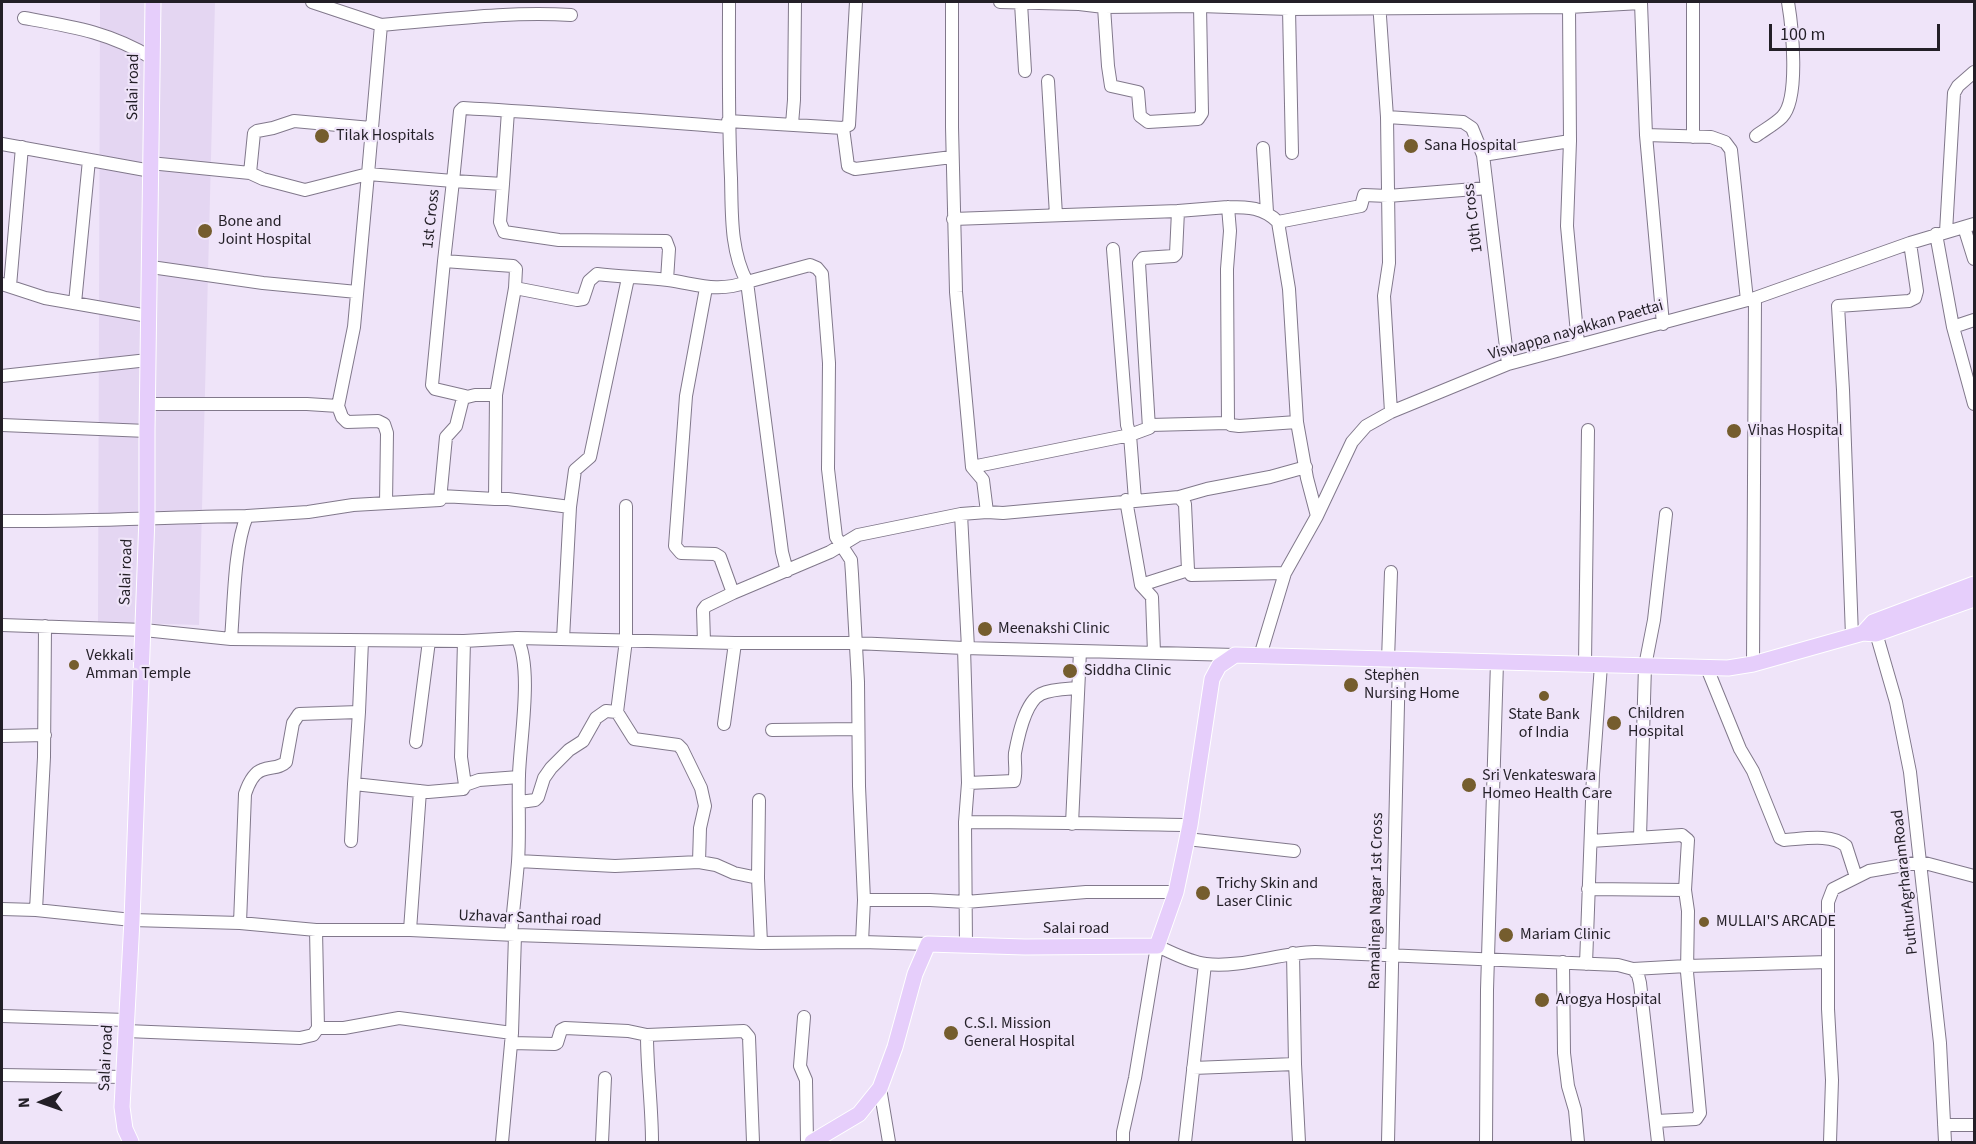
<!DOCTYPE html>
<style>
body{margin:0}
#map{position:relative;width:1976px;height:1144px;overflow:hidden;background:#efe4f9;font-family:"Source Sans 3",sans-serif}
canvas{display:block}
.frame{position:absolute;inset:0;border:3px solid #231f27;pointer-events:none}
.north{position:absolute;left:12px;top:1072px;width:60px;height:60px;-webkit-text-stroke:4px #efe4f9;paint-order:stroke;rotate:268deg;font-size:16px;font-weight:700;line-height:24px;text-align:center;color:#231f27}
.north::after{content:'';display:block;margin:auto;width:21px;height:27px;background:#231f27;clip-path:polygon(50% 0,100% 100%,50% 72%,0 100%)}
.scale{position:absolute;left:1769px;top:24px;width:171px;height:27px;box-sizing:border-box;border:3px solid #231f27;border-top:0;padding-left:8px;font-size:18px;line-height:21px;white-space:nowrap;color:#231f27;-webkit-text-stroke:4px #efe4f9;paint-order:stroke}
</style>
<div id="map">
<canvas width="1976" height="1144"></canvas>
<div class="frame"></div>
<div class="north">N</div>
<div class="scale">100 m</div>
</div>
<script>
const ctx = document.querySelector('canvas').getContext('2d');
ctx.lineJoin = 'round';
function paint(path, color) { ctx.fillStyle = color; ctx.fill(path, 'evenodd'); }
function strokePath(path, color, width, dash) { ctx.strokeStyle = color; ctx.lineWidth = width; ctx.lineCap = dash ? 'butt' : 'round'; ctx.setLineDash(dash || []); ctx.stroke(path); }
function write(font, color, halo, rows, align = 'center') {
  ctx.font = font + ' "Source Sans 3",sans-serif'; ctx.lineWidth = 4.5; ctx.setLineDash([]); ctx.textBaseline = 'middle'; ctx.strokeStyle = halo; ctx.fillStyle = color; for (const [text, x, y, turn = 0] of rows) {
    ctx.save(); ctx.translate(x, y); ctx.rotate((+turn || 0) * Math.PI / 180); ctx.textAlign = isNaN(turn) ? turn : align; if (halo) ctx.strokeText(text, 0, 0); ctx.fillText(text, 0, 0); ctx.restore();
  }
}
const built = new Path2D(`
 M100,2H215L199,625L98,622Z`);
const minor = new Path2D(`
 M312,2L381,25L368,174L453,181L444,261L513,266L516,269L515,288L577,300L583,299L589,281L597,274C621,277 644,277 668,280C697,284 717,293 747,282L782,552L787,571
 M729,2C729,60 728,119 731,178C732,213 730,250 747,282L810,265L817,268L822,274L829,363L828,469L836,537L851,560L852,574L858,682L859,786L864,900L862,942
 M952,2V127L956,292L972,467L983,480L987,512
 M1000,2L1079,4L1104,7L1200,6L1289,9L1569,7L1641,3L1646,135L1663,324
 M1379,2L1387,117L1463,122L1472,128L1483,155L1508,364
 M1693,2V137
 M1021,3L1025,71
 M1104,7L1108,66L1111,86L1138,92L1140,116L1148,122L1198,119L1202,113L1200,6
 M1569,7L1570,141L1567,226L1578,344
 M1289,9L1292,153
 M24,18C74,27 108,32 152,58
 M381,25C444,20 508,11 571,15
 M1048,81L1056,215
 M508,111L503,184L453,181L460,111L463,108C552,113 640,120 729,127
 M1387,117L1389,263L1384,296L1391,412
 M728,121L843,128L849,125L856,2
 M792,124L794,100L795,2
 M843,128L848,166L855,169L952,157
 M1646,135L1711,137L1725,142L1731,150L1747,300
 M1756,136C1764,130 1775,124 1782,117C1800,99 1792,26 1788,2
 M2,144L151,171
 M1263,148L1267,212
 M1483,155L1570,141
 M150,163L250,173L254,133L257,131L273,128L294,121L371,128
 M250,173L263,179L305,190L368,174L354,327L338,406L342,417L347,422L378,421L384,424L387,433L386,503
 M503,184L500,222L504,232L559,240L666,241L669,249L667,280
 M1178,211L1228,207
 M953,219L1178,211L1176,254L1174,256L1143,258L1139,263L1149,428L1130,435L972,467
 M1278,222L1361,206L1364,195L1388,196L1487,188
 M1964,227L1974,259
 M1946,232L1954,93L1958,86L1974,72
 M1936,234L1953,327L1974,404
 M1113,249L1127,425L1130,435L1135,500
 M444,261L432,385L435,389L465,396
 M151,267L263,283L357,292
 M2,284L45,298L148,316
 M10,286L22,147
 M706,288L686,396L675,546L681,553L715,554L720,557L733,593
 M75,303L89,160
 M1953,327L1974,320
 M2,376L148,360
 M496,395L495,499H508L570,507L563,639
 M147,404H307L338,406
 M1228,423L1227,269L1230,231L1228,207C1248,207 1263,207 1278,222L1289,289L1297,422L1307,478L1317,516
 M2,425L147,431
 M1150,425L1228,423L1231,425L1239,426L1297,422
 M441,496L495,499
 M1179,497L1207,489L1270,477L1306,467
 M1126,500L1141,585L1152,597L1154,653
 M626,506V640L617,712L634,739L678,745L682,749L701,788L705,806L700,828L699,862
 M570,507L575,470L590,457L628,278
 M961,514L968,648
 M2,521C83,522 165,517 247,516
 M1141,585L1188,570
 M2,625L144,630L231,639L464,641L517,638L735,643H855L964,648L1235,655
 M1874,626L1896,702L1910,772L1940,1043L1945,1142
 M1852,636L1843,390L1838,306L1909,301L1915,298L1917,291L1910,243
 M231,639C234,604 234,547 247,516L308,512L353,505L440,500L446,437L456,426L463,398L475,395H496L515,288
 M704,642L703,610L706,606L733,593L830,552L858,535L961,514L987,512L1003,513L1179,497L1185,504L1188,570L1191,575L1285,573
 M964,648L968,783L965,822L966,946
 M1260,656L1285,573L1317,516L1352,442L1366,426L1391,412L1508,364L1755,298L1910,243L1974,224
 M1388,660L1391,572
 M1585,664L1588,430
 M1753,664L1755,298
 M1707,668L1740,749L1753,771L1780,838L1784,840C1802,839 1832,833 1846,846L1856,877
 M359,712L354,784L428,792L463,789L465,785L461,757L464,641
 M724,724L735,643
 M772,730L858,729
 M2,736L45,735
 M416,742L429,641
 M968,783L1014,781C1017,772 1014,762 1015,753C1018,737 1025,702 1041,694C1051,689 1066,689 1078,688
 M465,785L479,780L519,777
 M520,802L535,800L538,797L544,778L551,768L569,750L583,741L596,718L606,711L617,712
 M965,822C1040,822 1115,824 1190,825
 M1072,824L1080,651
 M1640,837L1645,666L1654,620L1666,514
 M1187,839L1294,851
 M351,841L354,784
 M518,861L615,866L699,862L716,865L734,873L758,878L761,943
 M758,878L759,800
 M1588,889L1685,890L1688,840L1682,835L1591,841
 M864,900H930L966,902L1086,892H1176
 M2,909L36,910L132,920L240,923L316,930H410L515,935L761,943L862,942L928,944
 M36,910L44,757L45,626
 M240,923L245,794C248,785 253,773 262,770C271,766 279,769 286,762L293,723L299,714L359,712L362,641
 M316,930L318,1028
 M410,930L420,791
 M511,935C513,911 516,886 518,862C520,833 518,804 519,775C520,740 533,668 517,638
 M1293,953L1295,1064
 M1563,962L1564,1053L1568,1086L1575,1110L1578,1142
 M1586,964L1593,774L1601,665
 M1633,969L1687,966L1828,962
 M2,1016L126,1020
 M804,1017L800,1066L806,1080L807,1142
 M126,1031L300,1038L313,1035L318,1028H344L399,1018L512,1033
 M647,1035C647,1071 652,1106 652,1142
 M511,1043L555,1044L557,1043L561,1030L565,1028L628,1031L647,1035L744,1031L749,1037L753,1142
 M1193,1068L1295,1064L1299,1142
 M2,1075L124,1077
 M880,1088L889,1142
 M1656,1121L1696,1119L1700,1113L1687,972L1688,911L1685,890
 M1944,1125H1974
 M502,1142L512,1033L515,935
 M602,1142L605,1078
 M1123,1142V1132L1135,1078L1157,946C1173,953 1189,962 1206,964C1242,968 1279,953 1315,952L1618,965L1633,969L1638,975L1640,983L1658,1142
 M1185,1142L1205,964
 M1388,1142L1399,660
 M1486,1142L1487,990L1497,662
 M1830,1142L1832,1080L1828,1009V902L1833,889L1869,871L1921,862L1974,876`);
const major = new Path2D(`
 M1863,633L1873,622L1974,584
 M131,1142L125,1129L122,1107L132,920L147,517V431L153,2
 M812,1142L859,1114L880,1088L895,1047L915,974L928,944L1025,947L1157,946L1176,892L1190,825L1212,679L1219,666L1235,655L1728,668L1753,664L1863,633L1876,634L1974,599`);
const markers = [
 [322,136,8,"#755d2e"],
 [1411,146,8,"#755d2e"],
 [205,231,8,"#755d2e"],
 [1734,431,8,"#755d2e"],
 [985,629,8,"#755d2e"],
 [74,665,6,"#755d2e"],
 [1070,671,8,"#755d2e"],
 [1351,685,8,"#755d2e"],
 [1544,696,6,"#755d2e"],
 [1614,723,8,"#755d2e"],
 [1469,785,8,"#755d2e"],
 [1203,893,8,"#755d2e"],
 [1704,922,6,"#755d2e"],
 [1506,935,8,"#755d2e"],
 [1542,1000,8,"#755d2e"],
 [951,1033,8,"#755d2e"]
];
const streetNames = [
 ["Salai road",134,87,-89],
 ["10th Cross",1474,218,-97],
 ["1st Cross",432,219,-84],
 ["Viswappa nayakkan Paettai",1576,331,-16],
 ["Salai road",127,572,-88],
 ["PuthurAgrharamRoad",1906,882,-96],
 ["Ramalinga Nagar 1st Cross",1377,901,-89],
 ["Uzhavar Santhai road",530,919,2],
 ["Salai road",1076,929],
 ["Salai road",107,1058,-87]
];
const poiNames = [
 ["Tilak Hospitals",336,136],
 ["Sana Hospital",1424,146],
 ["Bone and",218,222],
 ["Joint Hospital",218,240],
 ["Vihas Hospital",1748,431],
 ["Meenakshi Clinic",998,629],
 ["Vekkali",86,656],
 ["Amman Temple",86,674],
 ["Siddha Clinic",1084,671],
 ["Stephen",1364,676],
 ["Nursing Home",1364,694],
 ["Children",1628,714],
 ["Hospital",1628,732],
 ["State Bank",1544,715,"center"],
 ["of India",1544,733,"center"],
 ["Sri Venkateswara",1482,776],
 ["Homeo Health Care",1482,794],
 ["Trichy Skin and",1216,884],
 ["Laser Clinic",1216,902],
 ["MULLAI'S ARCADE",1716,922],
 ["Mariam Clinic",1520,935],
 ["Arogya Hospital",1556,1000],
 ["C.S.I. Mission",964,1024],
 ["General Hospital",964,1042]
];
paint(built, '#e4d6f2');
strokePath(minor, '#81788b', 14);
strokePath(major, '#fff', 17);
strokePath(minor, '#fff', 12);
strokePath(major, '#e6cefb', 15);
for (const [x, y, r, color] of markers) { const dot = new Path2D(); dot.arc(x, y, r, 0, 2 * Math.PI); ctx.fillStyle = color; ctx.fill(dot); strokePath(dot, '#efe4f9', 2); }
write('16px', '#231f27', '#efe4f9', streetNames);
write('16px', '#231f27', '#efe4f9', poiNames, 'left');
</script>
